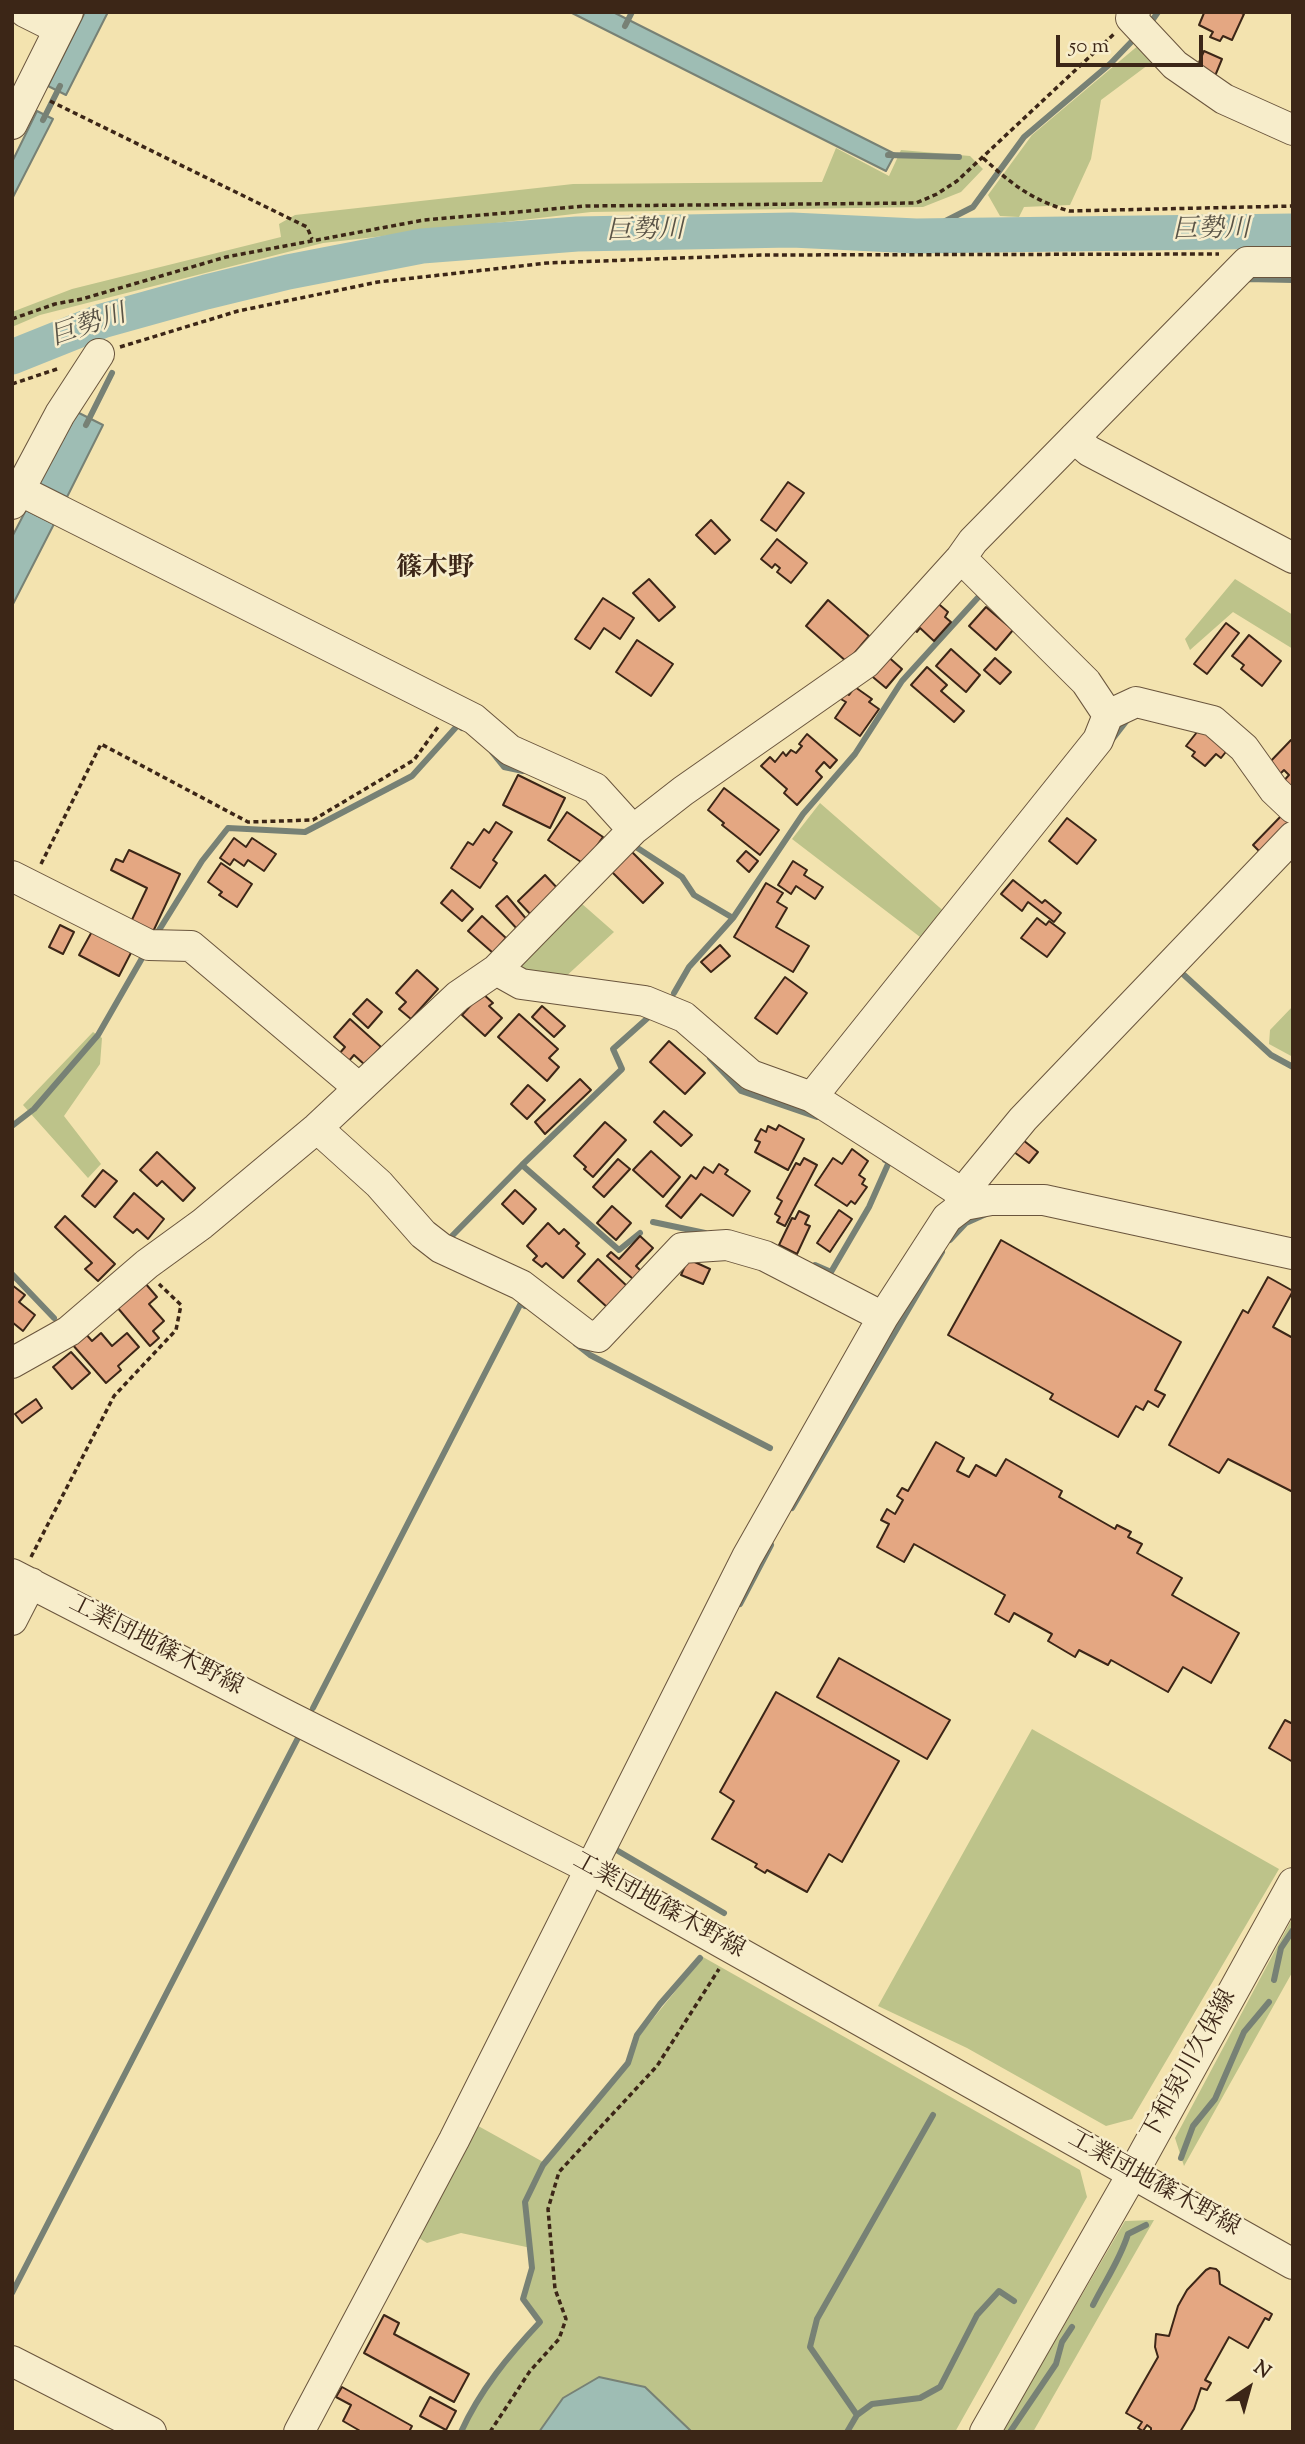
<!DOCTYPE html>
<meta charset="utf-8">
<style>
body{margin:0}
#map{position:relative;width:1305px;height:2444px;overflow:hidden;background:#f3e3af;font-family:"Sorts Mill Goudy",serif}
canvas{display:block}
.frame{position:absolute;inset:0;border:14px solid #3c2617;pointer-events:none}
.north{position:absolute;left:1214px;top:2353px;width:70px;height:70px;-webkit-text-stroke:5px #f7edcb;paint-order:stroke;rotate:36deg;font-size:19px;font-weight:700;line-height:28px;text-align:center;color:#3c2617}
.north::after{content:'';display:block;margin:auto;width:24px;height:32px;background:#3c2617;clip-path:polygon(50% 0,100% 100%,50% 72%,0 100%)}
.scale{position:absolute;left:1056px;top:35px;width:147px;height:32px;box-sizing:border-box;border:4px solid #3c2617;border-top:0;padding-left:9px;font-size:21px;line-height:24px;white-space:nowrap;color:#3c2617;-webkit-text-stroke:5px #f7edcb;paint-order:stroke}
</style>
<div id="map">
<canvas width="1305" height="2444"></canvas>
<div class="frame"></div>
<div class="north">N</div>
<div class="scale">50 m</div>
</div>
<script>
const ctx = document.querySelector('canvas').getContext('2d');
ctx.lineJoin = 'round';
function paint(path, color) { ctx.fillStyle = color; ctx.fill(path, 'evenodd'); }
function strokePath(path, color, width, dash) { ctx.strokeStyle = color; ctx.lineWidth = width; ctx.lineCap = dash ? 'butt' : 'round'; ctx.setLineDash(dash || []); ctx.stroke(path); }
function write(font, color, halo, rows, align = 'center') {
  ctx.font = font + ' "Sorts Mill Goudy","Noto Serif JP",serif'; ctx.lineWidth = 5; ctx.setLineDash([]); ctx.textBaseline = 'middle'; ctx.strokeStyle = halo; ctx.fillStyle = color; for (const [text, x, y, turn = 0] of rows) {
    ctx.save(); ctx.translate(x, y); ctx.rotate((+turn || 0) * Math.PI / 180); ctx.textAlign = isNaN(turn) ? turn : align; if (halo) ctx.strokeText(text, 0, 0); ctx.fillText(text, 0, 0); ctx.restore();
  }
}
const green = new Path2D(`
 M1140,44L1156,59L1101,100L1091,159L1070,205L1024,207L1019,217L1000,216L988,195L1032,135Z
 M836,148L889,176L901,150L970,156L983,169L961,192L923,207L591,212L323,243L40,315L12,327V312L72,289L281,237L279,224L295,215L573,184L822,182Z
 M1235,579L1293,615V649L1233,612L1190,650L1185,639Z
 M820,803L947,914L924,940L792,839Z
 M573,896L614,932L562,980L527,975L516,955Z
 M1293,1006V1057L1269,1044L1270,1030Z
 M93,1032L102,1038L100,1064L64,1116L101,1164L88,1178L23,1105Z
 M1032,1729L1279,1869L1132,2119L1106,2126L967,2048L878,2006Z
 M1293,1917V1971L1184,2166L1175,2138Z
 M703,1957L1080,2170L1087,2197L955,2432H463C482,2390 511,2355 542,2321L525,2298L534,2267L531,2248L461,2233L427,2243L414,2235L471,2122L545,2163L629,2064L639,2036Z
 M1154,2220L1033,2432H1002L1125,2221Z`);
const water = new Path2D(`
 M85,12H108L66,95L48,86Z
 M570,12H613L895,154L886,171Z
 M37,111L53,119L12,199V162Z
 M75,411L103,425L67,497L39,483Z
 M26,510L54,524L12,606V537Z
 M599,2377L645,2387L692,2432H539L563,2398Z`);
const stream = new Path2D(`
 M1149,25L1158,12
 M625,26L632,12
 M43,120L60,86
 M888,155L959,157
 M916,236L973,207L1024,137L1110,64L1136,37
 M1244,283L1247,279L1293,280
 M86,425L112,373
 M1111,741L1128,719
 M492,752L504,767L523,771
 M636,847L682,877L694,895L733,918
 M156,935L202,861L228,828L305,832L412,776L458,725L462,728
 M1184,975L1271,1055L1293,1067
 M674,993L689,967L733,918L803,814L855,754L902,681L983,592
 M710,1058L741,1091L817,1117
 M12,1126L34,1109L98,1035L145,953
 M522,1165L619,1250L640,1233
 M653,1222L705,1233
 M950,1240L966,1223L986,1214
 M447,1241L522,1165L622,1069L613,1049L651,1015L654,1017
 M815,1265L831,1272L869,1207L889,1162L885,1160
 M12,1274L54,1318
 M576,1344L590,1355L770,1448
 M792,1508L942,1252
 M740,1604L771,1545
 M313,1708L521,1303L525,1306
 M614,1846L613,1848L724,1913
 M1274,1980L1281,1948L1293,1930
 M1181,2158L1193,2126L1215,2099L1244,2032L1269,2002
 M12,2293L299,1736
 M1093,2305C1105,2281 1120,2260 1128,2234L1146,2225
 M857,2415L872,2404L920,2398L940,2387L977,2315L999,2291L1014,2301
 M461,2432C480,2390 509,2355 540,2322L523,2299L532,2268L525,2202L543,2165L628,2063L637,2035L660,2004L700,1958
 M847,2432L857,2415L810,2347L817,2319L933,2115
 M1010,2432L1056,2364L1062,2342L1072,2327`);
const river = new Path2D(`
 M12,357L102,321L206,292L288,272L422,246L577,234L792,230L916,236L1293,231`);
const building = new Path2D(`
 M1202,12H1239L1244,14L1232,40L1223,36L1220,41L1210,37L1213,32L1199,25L1204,13Z
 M1204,51L1222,59L1215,76L1197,67Z
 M788,482L804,493L776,531L761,520Z
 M711,520L730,540L715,554L696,535Z
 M777,539L807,563L791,583L777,572L780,568L775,564L772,568L761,559Z
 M649,579L675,607L659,621L633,593Z
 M603,598L634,618L620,639L604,628L590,649L575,639Z
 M828,600L869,636L847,662L806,626Z
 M934,600L948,612L945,617L951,622L934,641L920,628L917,632L911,626Z
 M986,607L1013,630L996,650L969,626Z
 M1226,623L1239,633L1207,674L1194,664Z
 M1249,635L1281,661L1262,686L1241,669L1244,665L1232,656Z
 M637,640L673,664L651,696L616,672Z
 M951,649L980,675L966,692L936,666Z
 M885,654L902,669L886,688L868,673Z
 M995,658L1011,672L1000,684L984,670Z
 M927,667L947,685L941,691L964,711L954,722L911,685Z
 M855,687L872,699L869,702L879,709L860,736L835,718L846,702L839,698L844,691L849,695Z
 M1201,727L1229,748L1221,758L1216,754L1205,766L1192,756L1195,752L1186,746Z
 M807,734L837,760L830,768L824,762L816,771L822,777L797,805L784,793L787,789L761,766L770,757L775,762L783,752L786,756L791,750L796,753L802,746L799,744Z
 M1291,740L1293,742V795L1281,784L1289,775L1284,770L1279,775L1268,764Z
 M518,775L565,798L550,828L503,805Z
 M724,788L779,830L760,855L722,825L724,823L708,810Z
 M567,812L603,837L584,864L548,840Z
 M1282,815L1292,824L1263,855L1253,845Z
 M1067,818L1096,840L1077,864L1049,841Z
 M496,822L512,832L493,860L497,863L480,888L451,868L468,842L473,845L484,829L489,833Z
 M234,838L246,847L252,838L276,854L264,871L248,860L244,866L234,859L230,865L220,858Z
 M129,850L180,874L151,936L129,926L147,888L111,870L116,859L123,862Z
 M631,851L663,883L643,903L611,871Z
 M746,851L758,861L749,872L737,861Z
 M793,861L807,870L804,875L823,887L815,899L796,886L791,894L778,885Z
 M221,863L252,884L237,907L219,895L222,892L208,882Z
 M545,875L560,891L533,917L518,901Z
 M1013,880L1042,903L1045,900L1061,913L1054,922L1028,902L1022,911L1001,894Z
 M766,883L783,893L777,902L787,908L776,927L809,946L793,972L734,937Z
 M452,890L473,909L462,921L441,903Z
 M507,896L528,921L518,930L496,906Z
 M482,916L506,938L493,953L468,931Z
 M1037,918L1046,925L1049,921L1065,933L1047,957L1021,938Z
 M60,925L74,932L63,954L49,947Z
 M95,926L134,947L119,976L79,955Z
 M720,945L730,956L711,972L701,962Z
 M417,970L438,989L411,1019L399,1009L406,1002L396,993Z
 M785,977L807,993L777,1034L755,1018Z
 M482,993L493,1003L489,1006L502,1018L485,1036L462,1015Z
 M367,999L382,1012L368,1028L353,1014Z
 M542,1006L565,1026L554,1037L532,1017Z
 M519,1014L558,1049L549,1058L559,1067L547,1081L498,1037Z
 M350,1019L381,1047L365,1065L354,1055L348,1062L339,1054L345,1047L334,1037Z
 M669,1041L705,1073L685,1094L650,1062Z
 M580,1079L591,1090L545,1134L535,1122Z
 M528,1085L545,1100L527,1119L511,1104Z
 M664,1111L692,1135L681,1146L654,1122Z
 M605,1122L626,1140L593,1177L584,1169L586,1167L574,1156Z
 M779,1125L804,1139L788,1170L755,1152L760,1142L755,1140L761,1129L766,1132L768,1126L776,1130Z
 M1023,1140L1038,1152L1029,1163L1014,1152Z
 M852,1149L868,1161L859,1175L865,1179L862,1184L867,1187L855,1204L851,1201L847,1206L815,1185L833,1158L842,1164Z
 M651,1151L680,1177L663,1197L633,1170Z
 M157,1152L195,1188L183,1201L162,1181L157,1186L140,1170Z
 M804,1158L817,1165L785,1226L777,1222L780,1217L775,1214L782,1201L777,1198L796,1163L800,1165Z
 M618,1159L630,1169L604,1197L593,1187Z
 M719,1164L728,1170L725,1174L750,1191L733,1216L701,1194L681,1218L666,1206L691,1175L696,1179L704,1167L713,1173Z
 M103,1170L117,1181L95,1207L82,1196Z
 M515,1190L536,1209L523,1224L502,1204Z
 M134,1193L164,1219L148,1239L137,1229L133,1233L114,1217Z
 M612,1206L631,1223L616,1240L597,1223Z
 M839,1210L852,1219L830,1252L817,1243Z
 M799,1211L809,1216L805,1224L810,1226L797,1254L779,1245L792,1218L795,1219Z
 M65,1216L115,1264L98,1281L85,1269L92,1263L55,1227Z
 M548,1223L559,1234L564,1229L579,1243L576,1246L585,1254L563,1278L546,1263L542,1267L533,1260L537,1256L527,1246Z
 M640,1236L653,1248L636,1266L641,1271L633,1279L607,1256L611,1252L619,1259Z
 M1001,1240L1181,1342L1155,1390L1165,1395L1158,1407L1148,1401L1143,1410L1136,1406L1118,1437L1050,1399L1053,1394L948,1335Z
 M598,1259L627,1286L607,1307L578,1281Z
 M688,1259L710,1269L703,1284L681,1275Z
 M1268,1277L1293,1291L1273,1327L1293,1338V1492L1228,1459L1219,1473L1169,1445L1243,1310L1248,1313Z
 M145,1283L157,1297L149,1304L164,1321L153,1331L159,1338L150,1346L117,1307Z
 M12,1285L25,1295L19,1302L35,1315L23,1331L12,1322Z
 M85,1333L92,1341L101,1333L112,1346L127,1333L139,1347L118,1366L121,1370L106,1383L72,1344Z
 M71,1352L90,1373L72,1389L53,1367Z
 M36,1399L42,1408L22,1423L15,1414Z
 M936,1442L964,1458L957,1471L969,1477L976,1465L996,1476L1006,1459L1062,1491L1059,1497L1115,1529L1117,1525L1131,1532L1128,1537L1142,1544L1137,1553L1182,1578L1172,1595L1239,1633L1211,1683L1183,1667L1168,1692L1111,1660L1108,1665L1079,1650L1075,1657L1048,1641L1052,1634L1014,1613L1009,1622L995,1614L1005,1595L914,1544L904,1562L877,1547L889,1524L881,1520L887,1509L895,1514L903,1500L897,1496L902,1488L908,1491Z
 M839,1658L950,1720L927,1759L817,1697Z
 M776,1692L899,1761L842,1862L829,1854L807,1892L767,1870L765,1873L755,1867L757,1864L712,1839L734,1801L720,1792Z
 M1285,1720L1293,1724V1762L1269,1748Z
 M1210,2268L1216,2269L1219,2272L1220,2284L1272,2314L1269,2320L1265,2318L1248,2348L1229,2337L1205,2380L1211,2383L1207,2390L1201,2388L1194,2409L1180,2432H1151V2428L1147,2425L1143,2431L1138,2428L1142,2422L1126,2413L1158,2357L1155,2347L1156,2334L1169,2336L1178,2306L1187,2290L1206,2270Z
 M384,2315L399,2323L394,2334L469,2374L454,2402L364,2353Z
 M342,2387L412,2426L409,2432H362L343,2421L351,2405L336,2397Z
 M430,2397L456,2411L446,2430L420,2416Z`);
const path = new Path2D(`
 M50,101L307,227L312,239
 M983,158C1013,185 1030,199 1069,211L1293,206
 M12,319L55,304L82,299L226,257L424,220L586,206L916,203L937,194L957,181L1114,34
 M120,347L238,311L378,282L547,263L761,255L1219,254
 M12,384L60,368
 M41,864L101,744L248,822L313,820L414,760L438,727
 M31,1557L114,1396L176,1330L181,1305L159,1284
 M490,2432L530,2371L559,2339L566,2319L555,2289L548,2209L559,2172L657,2066L719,1969`);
const minor = new Path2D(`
 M25,12L59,29
 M1135,12L1131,18L1175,65L1224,99L1293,130
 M12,124L68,12
 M1074,438L1089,451L1293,558
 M19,490L474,719L510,750L595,788L633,830
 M12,504L60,414L99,354
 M1108,715L1136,702L1213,721L1244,748L1274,790L1293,808
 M12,876L149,945L191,946L359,1088
 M496,970L633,830L683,791L866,663L961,558L973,541L1247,262H1293
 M812,1097L1098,740L1108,715L1086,682L961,558
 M317,1128L379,1184L423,1234L441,1248L521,1285L585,1334L598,1337L682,1248L727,1245L765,1256L883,1317
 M964,1205L972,1181L1023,1119L1293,837
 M12,1363L69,1331L147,1264L202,1224L317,1128L458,996L496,970L521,984L645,1001L684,1017L751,1075L812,1097L956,1189L964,1205
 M12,1574L290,1717L589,1868L1293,2264
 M12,1620L31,1583
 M12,2361L151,2432
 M299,2432L454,2140L747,1557L883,1317L947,1218L964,1205L991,1200H1044L1293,1254
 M985,2432L1133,2173L1293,1883`);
const streetNames = [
 ["工業団地篠木野線",155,1647,27],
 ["工業団地篠木野線",658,1907,29],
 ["下和泉川久保線",1191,2066,-61],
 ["工業団地篠木野線",1153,2185,29]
];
const waterNames = [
 ["巨勢川",1211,232,-1],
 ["巨勢川",645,233,-1],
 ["巨勢川",89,328,-19]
];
const neighbourhoodNames = [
 ["篠木野",435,571]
];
paint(green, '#bdc38a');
paint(water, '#9ebdb4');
strokePath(water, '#778175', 2);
strokePath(stream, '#778175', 6);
strokePath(river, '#9ebdb4', 35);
paint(building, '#e4a782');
strokePath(building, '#3c2617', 2);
strokePath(minor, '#6a553d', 32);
strokePath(path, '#3c2617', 3.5, [5, 3.5]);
strokePath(minor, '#f7edcb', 30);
write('24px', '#3c2617', '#f7edcb', streetNames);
write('italic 26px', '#595346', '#f7edcb', waterNames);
write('bold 26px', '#3c2617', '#f7edcb', neighbourhoodNames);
</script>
